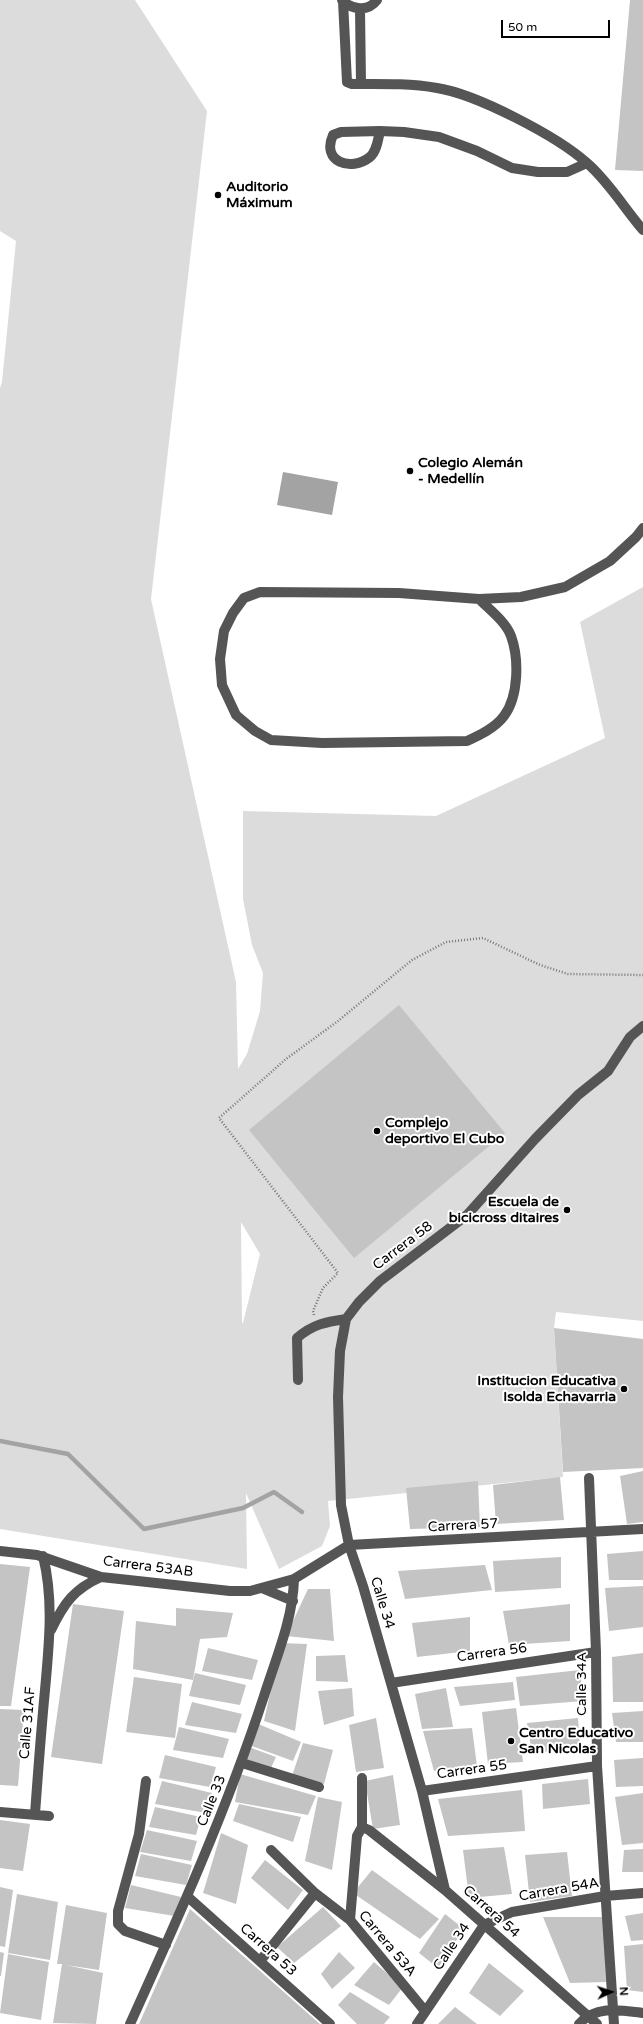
<!DOCTYPE html>
<meta charset="utf-8">
<style>
body{margin:0}
#map{position:relative;width:643px;height:2024px;overflow:hidden;background:#fff;font-family:"Varela Round",sans-serif}
canvas{display:block}
.north{position:absolute;left:591px;top:1972px;width:40px;height:40px;-webkit-text-stroke:3px #fff;paint-order:stroke;rotate:87deg;font-size:11px;font-weight:700;line-height:16px;text-align:center;color:#000}
.north::after{content:'';display:block;margin:auto;width:14px;height:18px;background:#000;clip-path:polygon(50% 0,100% 100%,50% 72%,0 100%)}
.scale{position:absolute;left:501px;top:20px;width:109px;height:18px;box-sizing:border-box;border:2px solid #000;border-top:0;padding-left:5px;font-size:12px;line-height:14px;white-space:nowrap;color:#000;-webkit-text-stroke:3px #fff;paint-order:stroke}
</style>
<div id="map">
<canvas width="643" height="2024"></canvas>
<div class="north">N</div>
<div class="scale">50 m</div>
</div>
<script>
const ctx = document.querySelector('canvas').getContext('2d');
ctx.lineJoin = 'round';
function paint(path, color) { ctx.fillStyle = color; ctx.fill(path, 'evenodd'); }
function strokePath(path, color, width, dash) { ctx.strokeStyle = color; ctx.lineWidth = width; ctx.lineCap = dash ? 'butt' : 'round'; ctx.setLineDash(dash || []); ctx.stroke(path); }
function write(font, color, halo, rows, align = 'center') {
  ctx.font = font + ' "Varela Round",sans-serif'; ctx.lineWidth = 4; ctx.setLineDash([]); ctx.textBaseline = 'middle'; ctx.strokeStyle = halo; ctx.fillStyle = color; for (const [text, x, y, turn = 0] of rows) {
    ctx.save(); ctx.translate(x, y); ctx.rotate((+turn || 0) * Math.PI / 180); ctx.textAlign = isNaN(turn) ? turn : align; if (halo) ctx.strokeText(text, 0, 0); ctx.fillText(text, 0, 0); ctx.restore();
  }
}
const green = new Path2D(`
 M0,0H135L207,111L151,599L236,982L238,1069L247,1054L260,1011L263,973L252,945L243,899V811L436,816L605,738L580,622L643,587V1321L556,1312L554,1328L563,1477L328,1501L330,1526L322,1546L279,1569L246,1493L247,1569L0,1529V388L2,382L16,241L0,231ZM241,1222L260,1254L243,1323H242Z`);
const water = new Path2D(`
 M283,472L338,482L332,515L277,505Z`);
const stream = new Path2D(`
 M0,1441L68,1454L144,1529L243,1508L274,1492L302,1512`);
const building = new Path2D(`
 M630,0H643V171L615,170Z
 M399,1005L505,1133L354,1258L249,1130Z
 M554,1328L643,1339V1468L563,1472Z
 M643,1471V1522L627,1524L620,1476Z
 M560,1477L564,1520L496,1524L493,1485Z
 M478,1481L480,1527L410,1529L406,1488Z
 M643,1551V1580H609L607,1554Z
 M561,1557V1588L495,1592L493,1561Z
 M0,1564L30,1567L11,1706H0Z
 M485,1565L492,1590L405,1599L398,1571Z
 M643,1586V1627L609,1631L605,1588Z
 M308,1589H330L334,1641L286,1636Z
 M73,1604L124,1611L102,1764L51,1757Z
 M570,1604V1641L509,1645L503,1611Z
 M176,1608L233,1613L227,1637L200,1639L193,1680L133,1669L136,1621L176,1626Z
 M470,1617V1651L417,1657L412,1623Z
 M281,1643L307,1644L295,1731L264,1721Z
 M208,1648L258,1660L252,1680L202,1671Z
 M643,1653V1702H613L612,1657Z
 M345,1655L348,1682L316,1681V1656Z
 M580,1670L583,1701L520,1706L516,1677Z
 M195,1673L246,1685L240,1705L189,1696Z
 M134,1677L182,1684L175,1738L126,1732Z
 M513,1682L515,1700L460,1706L454,1687Z
 M352,1688L354,1716L324,1725L318,1691Z
 M446,1688L453,1727L422,1729L415,1694Z
 M192,1702L242,1714L236,1733L185,1725Z
 M516,1708L523,1762L488,1764L482,1712Z
 M0,1709L24,1710L18,1786L0,1785Z
 M643,1711V1742H616L612,1713Z
 M376,1718L384,1768L356,1772L349,1725Z
 M578,1718L580,1748L532,1753L527,1723Z
 M256,1723L301,1742L293,1761L249,1745Z
 M179,1727L229,1739L223,1758L173,1750Z
 M472,1728L477,1766L434,1771L423,1731Z
 M303,1743L333,1750L324,1784L292,1776Z
 M249,1747L276,1757L270,1770L246,1763Z
 M165,1755L216,1767L210,1787L159,1778Z
 M643,1758V1786L616,1787L614,1760Z
 M240,1774L316,1796L308,1815L235,1802Z
 M393,1775L400,1825L373,1829L365,1781Z
 M588,1779L590,1804L543,1809L542,1784Z
 M162,1781L212,1793L206,1813L155,1804Z
 M522,1790L525,1831L448,1836L438,1799Z
 M643,1793V1843L622,1845L615,1797Z
 M318,1797L342,1802L332,1870L305,1861Z
 M239,1804L301,1817L293,1842L233,1821Z
 M155,1807L201,1817L196,1835L149,1827Z
 M0,1820L30,1824L23,1871L0,1868Z
 M147,1830L197,1841L191,1861L140,1852Z
 M221,1833L248,1845L236,1904L203,1893Z
 M504,1847L512,1894L469,1898L463,1850Z
 M643,1849V1872H622L624,1850Z
 M567,1852L572,1896L530,1902L525,1855Z
 M141,1854L192,1865L186,1885L135,1876Z
 M265,1860L303,1890L288,1910L251,1878Z
 M372,1870L439,1919L420,1939L353,1893Z
 M131,1885L181,1897L175,1916L125,1908Z
 M0,1887L13,1890L5,1947L0,1946Z
 M17,1894L58,1902L50,1960L8,1953Z
 M66,1905L107,1913L99,1970L66,1965L103,1973L96,2024L53,2023L62,1964H57Z
 M323,1907L341,1926L294,1963L277,1947Z
 M190,1909L320,2024H139Z
 M643,1913V1940L631,1941L625,1916Z
 M445,1914L464,1929L438,1968L419,1953Z
 M543,1917H604L606,1982L570,1983Z
 M643,1944V1992L627,1990L624,1946Z
 M0,1952L4,1953L1,1976H0Z
 M339,1952L355,1968L332,1989L321,1974Z
 M8,1954L49,1962L41,2020L0,2013Z
 M374,1962L403,1987L389,2005L354,1985Z
 M489,1963L524,1991L500,2016L469,1993Z
 M350,1992L390,2017L384,2024H357L338,2005Z
 M455,2007L477,2024H438Z`);
const path = new Path2D(`
 M314,1315L313,1311L323,1288L338,1273L219,1118L286,1059L338,1021L412,960L446,942L483,938L540,965L568,974L643,975`);
const minor = new Path2D(`
 M342,0C352,10 368,12 377,0
 M343,1L347,82L352,84C380,84 408,83 437,88C476,94 557,136 587,163C609,182 624,208 643,230
 M360,9L361,84
 M380,131C378,139 377,151 370,157C351,172 321,162 333,135L341,132L380,131L404,132L439,137L477,151L512,168L538,172H567L587,163
 M479,599C489,609 506,622 511,636C519,658 519,696 504,716C495,728 480,735 467,741L322,743L271,740L255,731L236,715L222,685L220,659L224,631L233,613L244,598L260,592L399,593L479,599L521,597L565,587L610,561L636,537L643,528
 M298,1380L297,1338C313,1324 326,1322 346,1319
 M589,1478L596,1652L597,1766L614,2024
 M0,1551L37,1555L101,1577L230,1591H250L294,1579L349,1545L643,1529
 M264,1589L293,1601
 M51,1630C64,1603 74,1589 101,1577
 M391,1683L596,1652
 M242,1763L319,1787
 M146,1781L139,1834L118,1911V1924L125,1931L166,1945
 M422,1791L597,1766
 M0,1812L49,1816
 M35,1814C38,1773 41,1731 45,1690C49,1645 54,1600 43,1556
 M362,1827L369,1830L445,1890L597,2024
 M271,1850L315,1893L350,1920L425,2011
 M445,1890L422,1791L363,1586L349,1545L341,1505L338,1397L340,1351L346,1319L359,1302L380,1281L467,1215L535,1139L578,1095L608,1071L630,1037L643,1026
 M188,1897L330,2024
 M350,1920L357,1836L362,1827V1778
 M484,1925L512,1912L605,1896L643,1893
 M260,1961L315,1893
 M130,2024C179,1916 227,1809 264,1696C276,1658 293,1619 294,1579
 M417,2024L484,1925
 M579,2024C596,2005 620,2010 643,2013`);
const markers = [
 [218,195,4,"#000"],
 [410,471,4,"#000"],
 [377,1131,4,"#000"],
 [567,1210,4,"#000"],
 [624,1389,4,"#000"],
 [511,1741,4,"#000"]
];
const poiNames = [
 ["Auditorio",226,187],
 ["Máximum",226,203],
 ["Colegio Alemán",418,463],
 ["- Medellín",418,479],
 ["Complejo",385,1123],
 ["deportivo El Cubo",385,1139],
 ["Escuela de",559,1202,"right"],
 ["bicicross ditaires",559,1218,"right"],
 ["Institucion Educativa",616,1381,"right"],
 ["Isolda Echavarria",616,1397,"right"],
 ["Centro Educativo",519,1733],
 ["San Nicolas",519,1749]
];
const streetNames = [
 ["Carrera 58",403,1246,-37],
 ["Carrera 57",463,1526,-3],
 ["Carrera 53AB",148,1567,7],
 ["Calle 34",382,1603,73],
 ["Carrera 56",492,1653,-8],
 ["Calle 34A",582,1684,-90],
 ["Calle 31AF",28,1723,-85],
 ["Carrera 55",472,1770,-8],
 ["Calle 33",212,1801,-68],
 ["Carrera 54A",559,1890,-10],
 ["Carrera 54",491,1912,42],
 ["Carrera 53A",387,1944,50],
 ["Calle 34",452,1947,-56],
 ["Carrera 53",268,1950,42]
];
paint(green, '#dcdcdc');
paint(water, '#a3a3a3');
strokePath(stream, '#a3a3a3', 4.5);
paint(building, '#c4c4c4');
strokePath(path, '#777', 2.5, [1, 2]);
strokePath(minor, '#555', 10);
for (const [x, y, r, color] of markers) { const dot = new Path2D(); dot.arc(x, y, r, 0, 2 * Math.PI); ctx.fillStyle = color; ctx.fill(dot); strokePath(dot, '#fff', 1.5); }
write('bold 14px', '#000', '#fff', poiNames, 'left');
write('14px', '#000', '#fff', streetNames);
</script>
